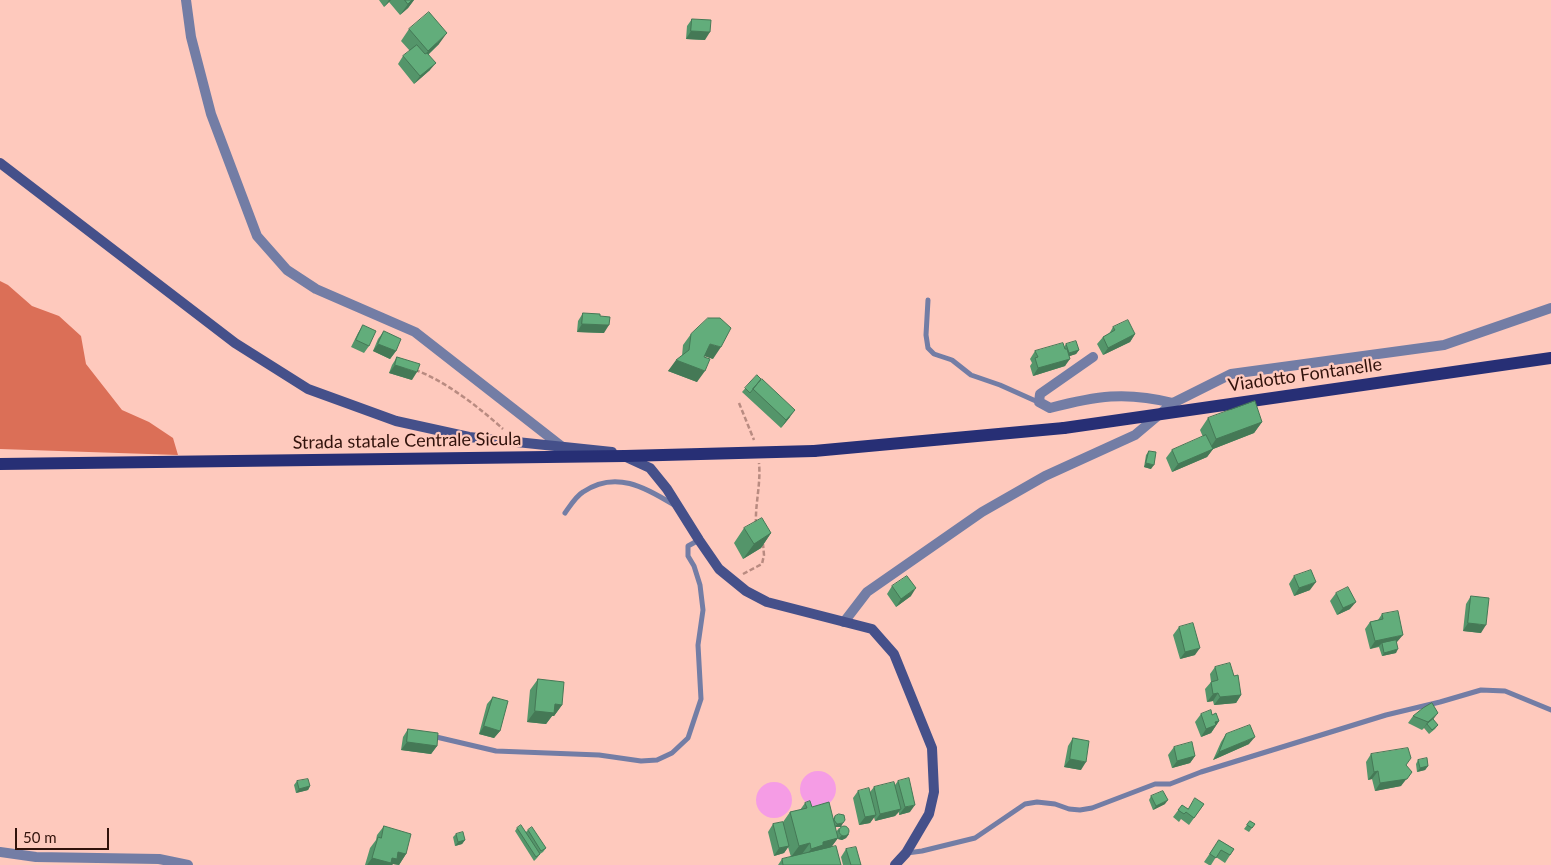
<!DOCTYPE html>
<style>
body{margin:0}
#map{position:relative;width:1551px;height:865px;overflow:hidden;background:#fec9bd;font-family:Lato,sans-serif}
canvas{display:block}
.scale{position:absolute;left:15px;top:828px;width:94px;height:22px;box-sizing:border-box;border:2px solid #31120b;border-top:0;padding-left:6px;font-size:15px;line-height:18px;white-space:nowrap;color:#31120b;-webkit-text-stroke:4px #fec9bd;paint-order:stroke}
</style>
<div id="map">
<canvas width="1551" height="865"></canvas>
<div class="scale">50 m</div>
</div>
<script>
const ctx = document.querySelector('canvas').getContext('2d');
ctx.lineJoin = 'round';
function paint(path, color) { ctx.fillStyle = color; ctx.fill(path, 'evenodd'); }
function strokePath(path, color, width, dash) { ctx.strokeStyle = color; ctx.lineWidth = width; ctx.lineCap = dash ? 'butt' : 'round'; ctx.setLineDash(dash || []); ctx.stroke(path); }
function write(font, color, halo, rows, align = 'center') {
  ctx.font = font + ' Lato,sans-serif'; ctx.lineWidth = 4.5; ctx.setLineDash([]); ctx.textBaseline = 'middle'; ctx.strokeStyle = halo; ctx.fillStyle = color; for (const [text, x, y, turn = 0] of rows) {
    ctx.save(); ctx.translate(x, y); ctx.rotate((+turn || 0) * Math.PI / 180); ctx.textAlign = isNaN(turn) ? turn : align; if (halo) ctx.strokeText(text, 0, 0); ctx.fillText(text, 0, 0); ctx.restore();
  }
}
const forest = new Path2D(`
 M0,281L8,285L32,306L59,316L81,336L86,364L122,410L149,422L173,438L178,455L0,449Z`);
const water = new Path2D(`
 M800 789a18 18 0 1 1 36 0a18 18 0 1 1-36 0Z
 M756 800a18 18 0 1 1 36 0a18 18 0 1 1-36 0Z`);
const path = new Path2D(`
 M415,370C444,380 480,408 503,429
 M739,403L754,440
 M756,524C755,504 761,484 759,463
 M743,574L762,564L764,555L763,544`);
const service = new Path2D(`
 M928,300L926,335L928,348L934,354L952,360L971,375L1000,385L1038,402
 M565,513C570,506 576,496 583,492C615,470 645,487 674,505
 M432,736L496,751L599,755L641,761L657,760L672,753L688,738L701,699L698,645L703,610L700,585L694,566L688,556V546L699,540
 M907,853L922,851L975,838L1025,804L1037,802L1055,804L1069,809L1080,810L1092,808L1155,784H1170L1201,772L1386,715L1440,702L1481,690L1505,691L1551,710`);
const minor = new Path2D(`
 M186,0L191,37L211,114L257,236L287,270L316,289L415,332L561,446
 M1093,357L1040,394L1039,402L1050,408C1096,396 1125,391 1173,403
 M844,622L867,592L982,512L1045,476L1135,435L1173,403L1231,374L1444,345L1551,308
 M0,852L36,857L159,859L188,865`);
const secondary = new Path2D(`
 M0,163L235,343L308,389L396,421L469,437L612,452
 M626,457L650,468L667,489L699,540L719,569L746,591L767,602L872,629L894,654L932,748L934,792L929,814L906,853L895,865`);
const primary = new Path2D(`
 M814,451L1064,428`);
const primaryBridge = new Path2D(`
 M1064,428L1551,358
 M0,464L625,456L814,451`);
const wall = new Path2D(`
 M379,0H414L408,8L400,15L389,2L384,7Z
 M692,19L705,40L686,39L687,26Z
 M409,29L439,44L429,54L430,70L414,84L398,64L403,56L410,51L401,41Z
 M583,313L604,333L577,332L578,321Z
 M363,325L369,346L364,353L351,347L358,333Z
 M1113,327L1135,334L1130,342L1103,355L1097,344L1103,337L1109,334Z
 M384,331L396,351L390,359L373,351L378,339Z
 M691,334L713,359L704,356L697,382L668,371L682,356L683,345Z
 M1066,344L1079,350L1076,354L1069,356L1065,366L1033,376L1030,366L1032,363L1030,359L1035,351L1064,347Z
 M397,357L412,380L389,373L392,365Z
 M757,375L790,417L781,428L742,392Z
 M1208,418L1262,422L1254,433L1213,449L1207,457L1172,472L1166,458L1172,450L1203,437L1200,430Z
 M1149,451L1151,469L1144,467L1146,455Z
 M744,528L771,533L761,548L743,559L734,543Z
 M1294,576L1310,590L1294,596L1289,584Z
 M892,586L911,596L896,607L887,594Z
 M1336,593L1350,609L1337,615L1330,601Z
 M1471,596L1481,633L1463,631L1466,604Z
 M1382,614L1397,642L1396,653L1382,656L1379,647L1370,649L1365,629L1370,622L1378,620Z
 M1179,627L1195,655L1180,659L1173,635Z
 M1215,667L1234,676L1241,695L1236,703L1214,705L1213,701L1207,702L1205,689L1211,682L1210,674Z
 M538,679L562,705L554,716H552L546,724L527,722L530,690Z
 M493,697L500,731L494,738L479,734L487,704Z
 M1201,714L1212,715L1219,721L1211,733L1201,737L1195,722Z
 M1413,716L1433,720L1438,725L1435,729L1429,734L1424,728L1422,730L1408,723Z
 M408,729L437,746L431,754L401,750L403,737Z
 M1226,734L1249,744L1213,760L1221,742Z
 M1073,738L1081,770L1064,767L1068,746Z
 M1174,747L1195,756L1190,763L1172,768L1168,755Z
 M1371,754L1406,765L1401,786L1375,791L1372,779L1368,780L1366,762Z
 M1418,760L1428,766L1425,770L1417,772L1416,764Z
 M297,781L310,786L308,790L296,793L294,785Z
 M898,781L910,812L899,815V812L895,816L875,821L874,817L870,823L859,825L853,798L858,791L870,792L874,787L895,785Z
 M1151,796L1165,804L1153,810L1149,800Z
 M805,803L833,819L835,816L844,815L835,827L836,832L839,828L849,834L846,838L842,840L838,839V838L831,847L841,865H778L782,859L791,857L788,847L784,853L774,856L768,832L773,824L783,822L790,812L800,810Z
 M1204,804L1189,825L1181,819L1179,822L1173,817L1182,805L1188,809Z
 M1250,821L1255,824L1249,832L1244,829Z
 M384,826L406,854L399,865L393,864L392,865H365L370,848L376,840L377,835Z
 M517,828L526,832L528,830L546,848L543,852L540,854L537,858L534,861L515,831Z
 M456,834L465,840L462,844L455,846L453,837Z
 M1219,840L1234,849L1225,863L1216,857L1211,865H1209L1204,862Z
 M846,849L861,865H843L841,857Z`);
const shadedWall = new Path2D(`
 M389,0H391L384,7Z
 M412,0H414L408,8L400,15L408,4Z
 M691,31L710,32L705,40L686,39Z
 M447,33L439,44L420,62L428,51Z
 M436,63L430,70L414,84L420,76Z
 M582,324L609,325L604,333L577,332Z
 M1135,334L1130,342L1103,355L1108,348Z
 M378,344L396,351L390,359L373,351Z
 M710,344L721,347L713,359L702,355Z
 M1079,350L1076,354L1067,357L1069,353Z
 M1070,359L1065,366L1033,376L1038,368Z
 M676,360L705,371L697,382L668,371Z
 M395,365L417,372L412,380L389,373Z
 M795,410L790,417L781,428L786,420Z
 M1262,422L1254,433L1208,451L1216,439Z
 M1213,449L1207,457L1172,472L1178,464Z
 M1146,463L1154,465L1151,469L1144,467Z
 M771,533L761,548L743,559L754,544Z
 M1316,582L1310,590L1294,596L1299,588Z
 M916,588L911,596L896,607L901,599Z
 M1356,602L1350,609L1337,615L1343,608Z
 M1468,623L1486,625L1481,633L1463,631Z
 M1403,635L1397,642L1383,646L1382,643L1379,646L1370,649L1375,641Z
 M1200,648L1195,655L1180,659L1185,652Z
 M1398,649L1396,653L1382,656L1384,653Z
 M1218,693L1213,701L1207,702L1213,694Z
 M1241,695L1236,703L1214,705L1220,697Z
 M555,704L562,705L554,716H552L546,724L527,722L535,711Z
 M1438,713L1432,721L1427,724L1422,730L1428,722Z
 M1219,721L1211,733L1201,737L1206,729L1215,722Z
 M484,726L500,731L494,738L479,734Z
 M1255,737L1249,744L1213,760L1219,752Z
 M407,742L437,746L431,754L401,750Z
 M1195,756L1190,763L1172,768L1177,761Z
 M1070,759L1086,762L1081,770L1064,767Z
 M1428,766L1425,770L1417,772L1420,768Z
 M1378,771L1372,779L1368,780L1374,772Z
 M1412,772L1401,786L1375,791L1380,783Z
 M310,786L308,790L296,793L299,789Z
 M1168,800L1165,804L1153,810L1156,806Z
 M915,805L910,812L899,815L905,807Z
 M901,809L895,816L875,821L880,814Z
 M876,815L870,823L859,825L865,817Z
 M843,823L841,827H834L837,824Z
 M849,834L846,838L842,840L838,839L841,836Z
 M838,838L830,849L803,860L811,849L823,842Z
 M465,840L462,844L455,846L458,842Z
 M810,843L802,854L791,857L799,846Z
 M789,846L784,853L774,856L779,848Z
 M398,852L406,854L399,865L393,864L392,865H367L372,858Z`);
const building = new Path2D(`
 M405,0H412L408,4Z
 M429,12L447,33L428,51L409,29Z
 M692,19L711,20L710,32L691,31Z
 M417,45L425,54L427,53L436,63L420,76L403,56Z
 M583,313L600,314V316L610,317L609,325L582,324Z
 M708,318H720L731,328L721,347L710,344L704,357L710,359L705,371L676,360L689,350L691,334Z
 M1128,320L1135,334L1108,348L1103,337L1115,330L1113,327Z
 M363,325L376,331L369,346L356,340Z
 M384,331L401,339L396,351L378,344Z
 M1076,341L1079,350L1069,353L1066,344Z
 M1063,343L1065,349H1067L1070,359L1038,368L1035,358L1038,357L1035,351Z
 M397,357L420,364L417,372L395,365Z
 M757,375L761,379L750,393L745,388Z
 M762,379L795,410L786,420L753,389Z
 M1255,401L1262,422L1216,439L1208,418Z
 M1206,435L1213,449L1178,464L1172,450Z
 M1149,451L1156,452L1154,465L1146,463Z
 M762,518L771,533L754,544L744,528Z
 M1311,570L1316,582L1299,588L1294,576Z
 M907,576L916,588L901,599L892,586Z
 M1348,587L1356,602L1343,608L1336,593Z
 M1471,596L1489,598L1486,625L1468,623Z
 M1398,611L1403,635L1375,641L1370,622L1383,619L1382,614Z
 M1193,623L1200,648L1185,652L1179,627Z
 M1396,640L1398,649L1384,653L1382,643Z
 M1230,663L1234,676L1238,675L1241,695L1220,697L1218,693L1213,694L1211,682L1218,680L1215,667Z
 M538,679L564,682L562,705L555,704L554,713L535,711Z
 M493,697L508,701L500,731L484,726Z
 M1432,703L1438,713L1428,722L1413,716L1423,708Z
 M1211,710L1212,715L1216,713L1219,721L1215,722L1216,725L1206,729L1201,714Z
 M1433,719L1438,725L1432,730L1427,724Z
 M1250,725L1255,737L1219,752L1226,734Z
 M408,729L438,733L437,746L407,742Z
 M1073,738L1089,741L1086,762L1070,759Z
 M1192,742L1195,756L1177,761L1174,747Z
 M1408,748L1411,758L1406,765L1412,772L1407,779L1380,783L1378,771L1374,772L1371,754Z
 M1427,758L1428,766L1420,768L1418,760Z
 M909,778L915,805L905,807L898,781Z
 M308,779L310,786L299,789L297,781Z
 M894,782L901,809L880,814L874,787Z
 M869,788L876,815L865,817L858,791Z
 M1163,791L1168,800L1156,806L1151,796Z
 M1195,798L1204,804L1194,818L1186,812L1184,814L1178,810L1182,805L1188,809Z
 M810,801L812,807L829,802L838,838L823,842V845L811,849L810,843L799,846L790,812L807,808L805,803Z
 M839,814L844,815L845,820L843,823L837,824L834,820L835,816Z
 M1250,821L1255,824L1252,828L1247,825Z
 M783,822L789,846L779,848L773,824Z
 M521,825L540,854L536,857L517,828Z
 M839 831a5 5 0 1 1 10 0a5 5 0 1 1-10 0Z
 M384,826L411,834L406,854L398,852L397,859L392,858L391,863L372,858L378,837L381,838Z
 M532,827L546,848L541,851L528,830Z
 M463,832L465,840L458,842L456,834Z
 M1219,840L1234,849L1230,855L1221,850L1216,858L1210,854Z
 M836,846L841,865H783L782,859Z
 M856,847L861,865H851L846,849Z`);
const streetNames = [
 ["Viadotto Fontanelle",1305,375,-8],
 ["Strada statale Centrale Sicula",407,441,-1]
];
paint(forest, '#db6f57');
paint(water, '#f59ce5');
strokePath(path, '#b98b81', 2.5, [5, 2.5]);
strokePath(service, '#737da5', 5);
strokePath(minor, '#737da5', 10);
strokePath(secondary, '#45508a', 10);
strokePath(primary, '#272f75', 12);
strokePath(primaryBridge, '#272f75', 12);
paint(wall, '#54956a');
paint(shadedWall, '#457956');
paint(building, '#62ad7b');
strokePath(building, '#457956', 1);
write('18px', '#31120b', '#fec9bd', streetNames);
</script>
